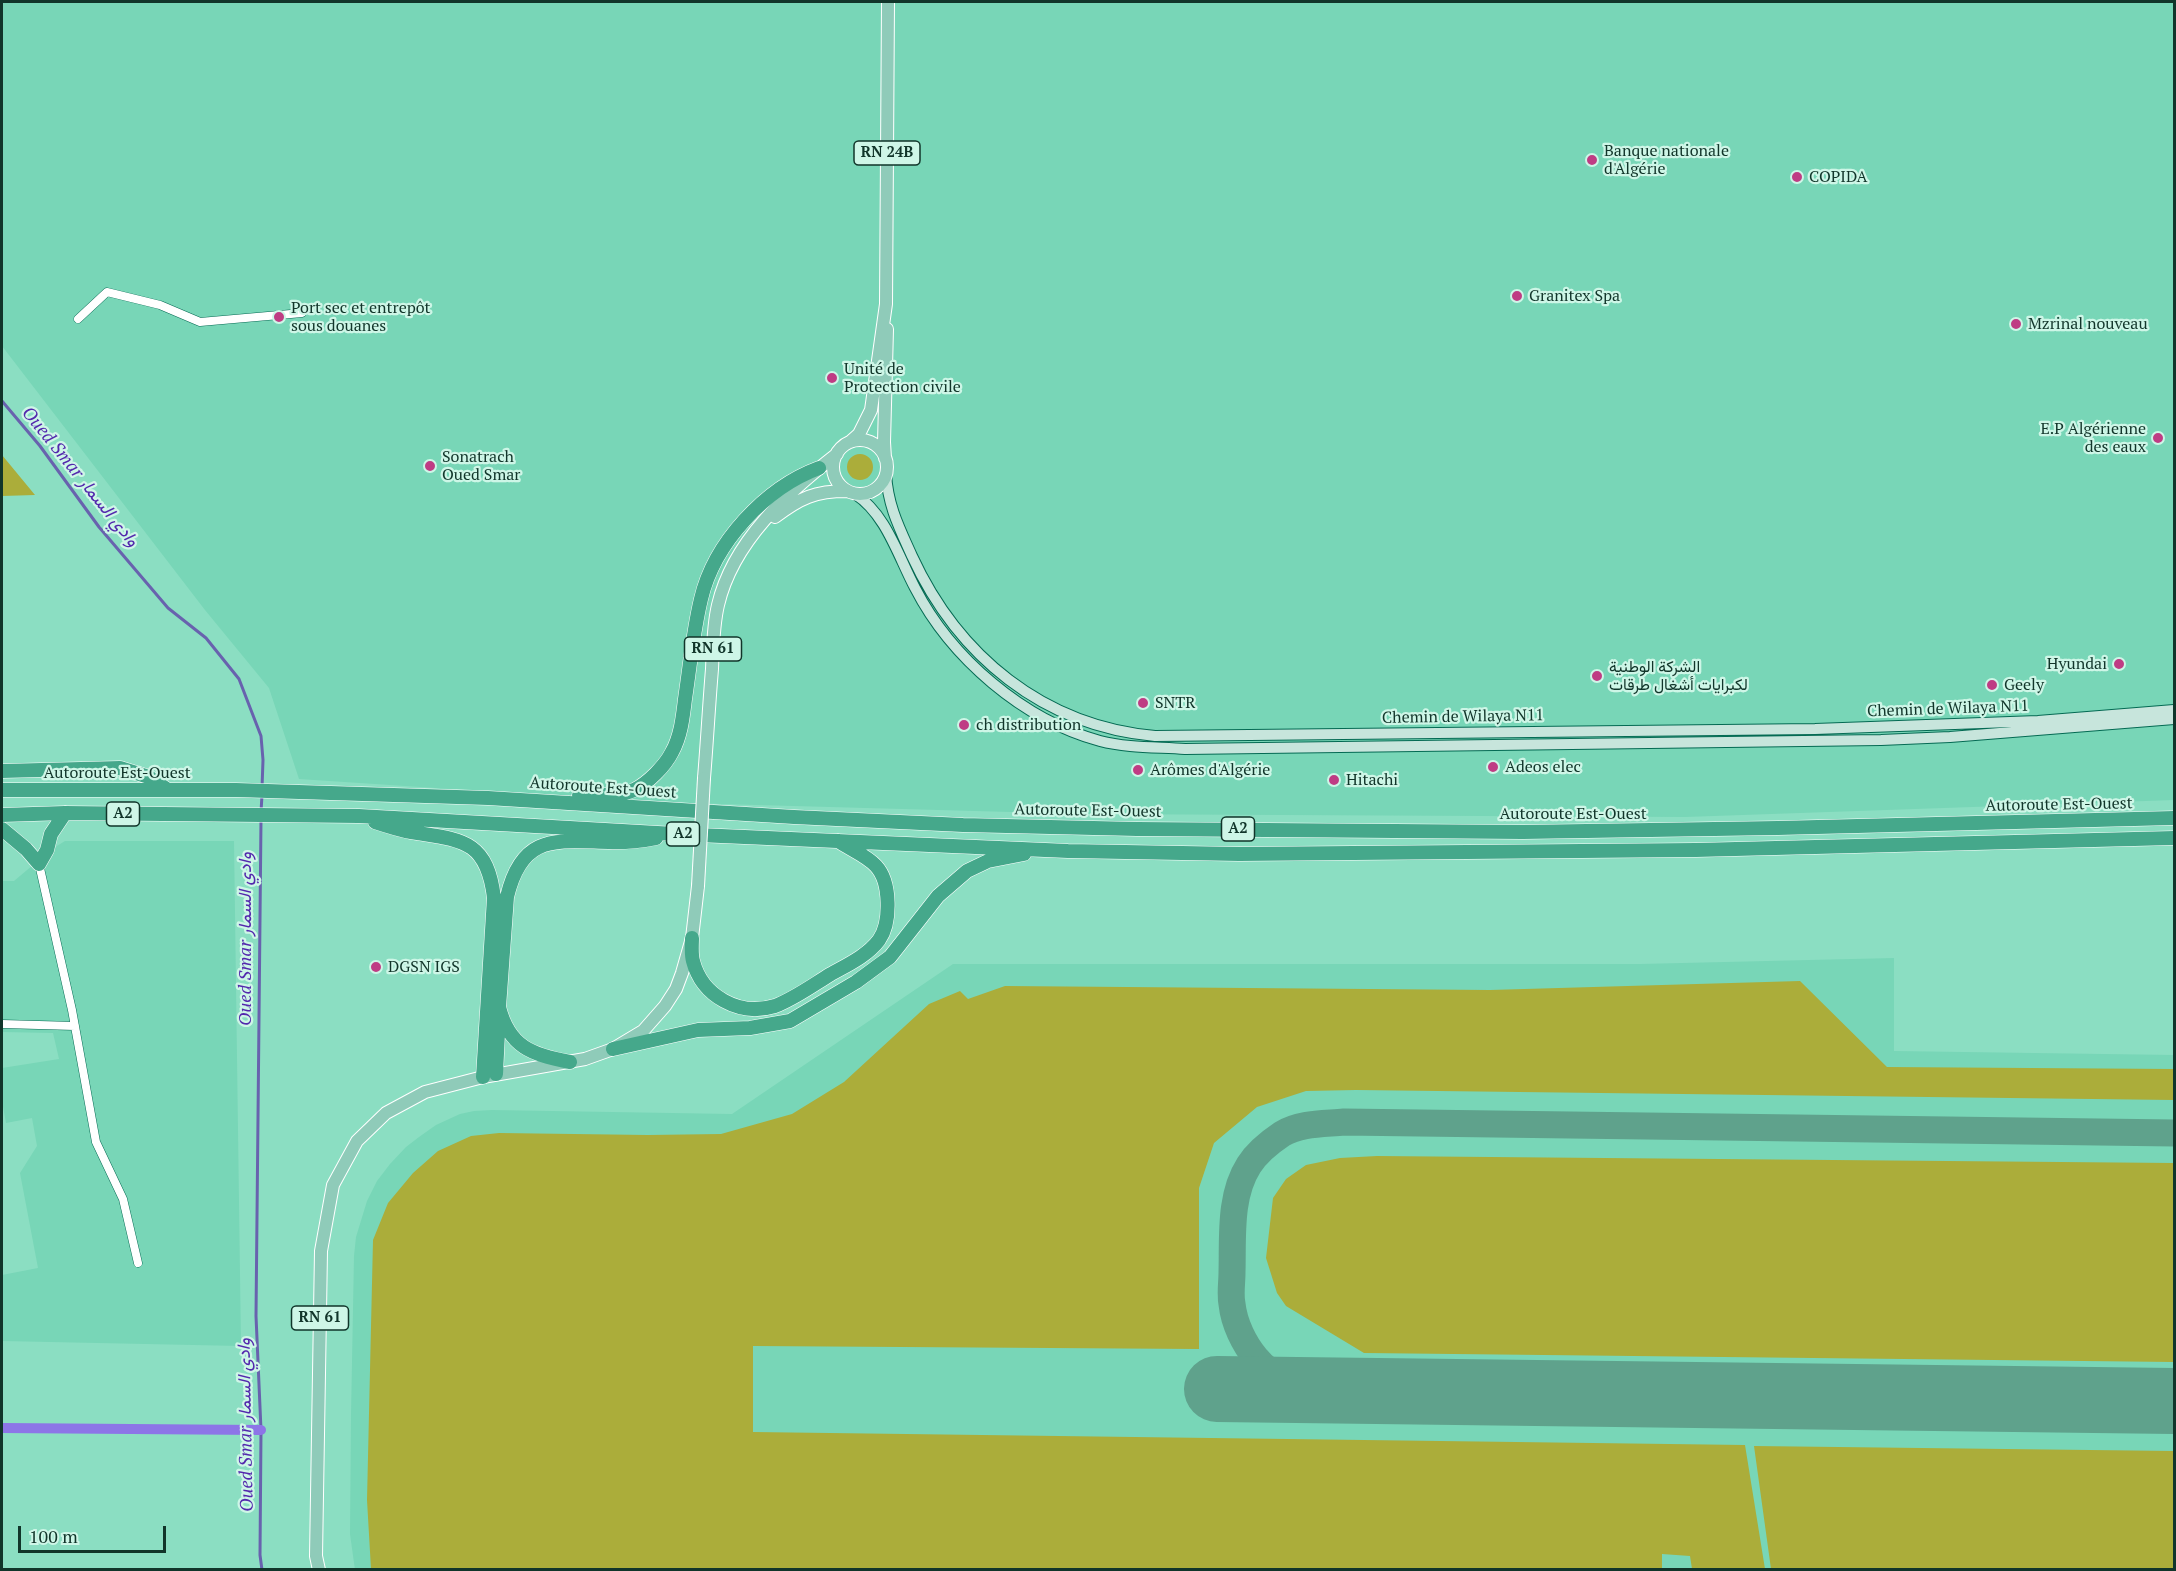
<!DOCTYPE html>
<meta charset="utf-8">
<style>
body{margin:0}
#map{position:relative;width:2176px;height:1571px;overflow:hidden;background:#8bdec2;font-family:"PT Serif",serif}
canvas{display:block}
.frame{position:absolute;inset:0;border:3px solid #11352a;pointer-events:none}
.scale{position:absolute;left:18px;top:1526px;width:148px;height:27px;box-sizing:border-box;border:3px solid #11352a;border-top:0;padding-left:8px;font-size:18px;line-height:21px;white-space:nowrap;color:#11352a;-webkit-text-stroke:4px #cef6e7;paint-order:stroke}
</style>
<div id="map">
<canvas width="2176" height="1571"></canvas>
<div class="frame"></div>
<div class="scale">100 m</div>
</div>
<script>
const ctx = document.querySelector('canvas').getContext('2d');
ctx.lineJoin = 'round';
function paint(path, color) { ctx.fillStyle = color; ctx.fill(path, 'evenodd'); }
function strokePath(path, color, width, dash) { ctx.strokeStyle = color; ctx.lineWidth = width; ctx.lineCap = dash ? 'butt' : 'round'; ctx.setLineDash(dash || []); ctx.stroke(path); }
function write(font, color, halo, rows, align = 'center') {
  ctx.font = font + ' "PT Serif",Vazirmatn,serif'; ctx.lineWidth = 4.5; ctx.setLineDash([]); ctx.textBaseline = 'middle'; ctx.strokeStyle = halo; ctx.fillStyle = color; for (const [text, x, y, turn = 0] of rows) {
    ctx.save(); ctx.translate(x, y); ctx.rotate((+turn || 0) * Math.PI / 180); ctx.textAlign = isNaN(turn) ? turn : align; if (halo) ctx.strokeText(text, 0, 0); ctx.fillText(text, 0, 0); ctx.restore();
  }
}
const built = new Path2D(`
 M2,2H2174V800L1685,817L1084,814L648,802L299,779L269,688L205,610L2,346Z
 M65,841H234L241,1346L2,1341V1275L38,1268L20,1173L37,1146L32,1118L6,1123L2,1101V1068L59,1059L53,1033L2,1032V881H14L52,849Z
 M1894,958V1051L2174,1055V1569L355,1570L350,1534L351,1415L354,1256L356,1237L367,1201L377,1181L390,1164L406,1147L419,1137L436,1125L460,1114L474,1111L492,1110L732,1114L953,964H1640Z`);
const green = new Path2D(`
 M847 467a13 13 0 1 1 26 0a13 13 0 1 1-26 0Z
 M2,455L35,495L2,496Z
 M1800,981L1887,1067L2174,1069V1100L1356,1090L1306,1091L1257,1107L1214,1143L1199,1188V1349L753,1346V1432L1745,1445L1765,1569H1692L1690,1556L1662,1554V1570L371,1569L367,1500L373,1240L388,1203L413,1173L438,1151L471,1136L499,1133L648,1135L721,1134L792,1114L844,1082L929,1004L960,991L968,999L1005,986L1490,990Z
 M1377,1156L2174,1163V1362L1364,1353L1286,1306L1277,1293L1266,1258L1273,1198L1286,1179L1306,1165L1340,1158Z
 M1754,1446L2174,1451V1569H1771Z`);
const stream = new Path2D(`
 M2,401L40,446L99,527L168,608L206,638L239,679L261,736L263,760L262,788
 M261,812L262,795
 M261,819L256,1316L261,1430L260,1555L262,1570`);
const canal = new Path2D(`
 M2,1428L261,1430`);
const taxiway = new Path2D(`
 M1319,1390C1296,1385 1272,1378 1256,1358C1244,1344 1234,1323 1232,1304C1230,1294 1232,1283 1232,1272C1233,1238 1229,1196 1249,1165C1256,1154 1270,1142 1282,1134C1300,1123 1323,1124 1344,1122L2174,1133`);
const runway = new Path2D(`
 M1217,1389L2174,1401`);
const minor = new Path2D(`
 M78,319L107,292L160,305L200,322L302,313
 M39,864L72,1010L96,1142L123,1199L138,1263
 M2,1024L75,1026`);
const secondary = new Path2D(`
 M886,474C888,506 899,527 912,556C958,656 1043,726 1155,736L1815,729L2038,721L2174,710
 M855,494C886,514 898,556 915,588C951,658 1023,720 1100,741C1127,748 1157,747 1185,749L1881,740L1950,737L2174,719`);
const primary = new Path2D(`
 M833 467a27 27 0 1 1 54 0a27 27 0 1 1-54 0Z
 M850,442L859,434L871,410L886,304L888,2
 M885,458L884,442L887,329
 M775,517C800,498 815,491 847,491
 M704,778C707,742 709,705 712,669C713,648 713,626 718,605C733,541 787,493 837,454
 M319,1570L316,1556L321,1251L333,1185L357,1141L386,1113L425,1092L483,1077L585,1059L613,1049L643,1031L665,1006L676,989L682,973L692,938L698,886`);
const motorway = new Path2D(`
 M2,771L120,768L149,777L168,790
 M2,790H236L488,798L794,817L963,825L1137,829L1523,832L1778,828L2174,818
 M579,795C596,795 618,797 634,790C648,783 665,766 672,752C681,736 683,716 685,699C690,666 693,632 701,599C714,543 765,488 819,468
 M2,815L65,813L359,816L675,834L1068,851L1239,854L1696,850L2174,838
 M375,822C387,826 399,830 411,832C461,840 487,839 494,898L483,1077
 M2,829L26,849L39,864L47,850L51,834L65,813
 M692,938C692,945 691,954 693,961C702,996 739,1017 775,1006C794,999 813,985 831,974C847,965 867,956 879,940C891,923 891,882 876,866C867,856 850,849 838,841
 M613,1049L698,1030L750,1028L790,1021L856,982L890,957L938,896L967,871L988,861L1024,854
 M570,1062C532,1055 509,1047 499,1007L507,897C522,833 556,841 609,842C625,843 640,841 656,838
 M496,1074L499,1013`);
const primaryBridge = new Path2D(`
 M698,886L704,778`);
const markers = [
 [1592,160,6,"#bf3c84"],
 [1797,177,6,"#bf3c84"],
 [1517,296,6,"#bf3c84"],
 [279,317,6,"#bf3c84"],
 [2016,324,6,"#bf3c84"],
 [832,378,6,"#bf3c84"],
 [2158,438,6,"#bf3c84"],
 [430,466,6,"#bf3c84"],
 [2119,664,6,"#bf3c84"],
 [1597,676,6,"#bf3c84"],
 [1992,685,6,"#bf3c84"],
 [1143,703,6,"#bf3c84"],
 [964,725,6,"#bf3c84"],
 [1493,767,6,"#bf3c84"],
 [1138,770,6,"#bf3c84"],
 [1334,780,6,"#bf3c84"],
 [376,967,6,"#bf3c84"]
];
const shields = [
 [887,153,66],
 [713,649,57],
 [123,814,33],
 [1238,829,33],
 [683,834,33],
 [320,1318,57]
];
const shieldNames = [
 ["RN 24B",887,153],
 ["RN 61",713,649],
 ["A2",123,814],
 ["A2",1238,829],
 ["A2",683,834],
 ["RN 61",320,1318]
];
const poiNames = [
 ["Banque nationale",1604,151],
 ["d'Algérie",1604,169],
 ["COPIDA",1809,177],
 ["Granitex Spa",1529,296],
 ["Port sec et entrepôt",291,308],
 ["sous douanes",291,326],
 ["Mzrinal nouveau",2028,324],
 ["Unité de",844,369],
 ["Protection civile",844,387],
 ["E.P Algérienne",2146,429,"right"],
 ["des eaux",2146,447,"right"],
 ["Sonatrach",442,457],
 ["Oued Smar",442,475],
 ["Hyundai",2107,664,"right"],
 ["الشركة الوطنية",1609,667],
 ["لكبرايات أشغال طرقات",1609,685],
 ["Geely",2004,685],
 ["SNTR",1155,703],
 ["ch distribution",976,725],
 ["Adeos elec",1505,767],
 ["Arômes d'Algérie",1150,770],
 ["Hitachi",1346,780],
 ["DGSN IGS",388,967]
];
const streetNames = [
 ["Chemin de Wilaya N11",1948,709,-2],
 ["Chemin de Wilaya N11",1463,717,-1],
 ["Autoroute Est-Ouest",117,773],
 ["Autoroute Est-Ouest",603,788,4],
 ["Autoroute Est-Ouest",2059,805,-1],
 ["Autoroute Est-Ouest",1088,811,1],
 ["Autoroute Est-Ouest",1573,814]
];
const waterNames = [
 ["Oued Smar وادي السمار",80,477,51],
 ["Oued Smar وادي السمار",246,939,-90],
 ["Oued Smar وادي السمار",246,1425,-91]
];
paint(built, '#78d6b7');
paint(green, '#abad3a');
strokePath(stream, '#6862ae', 3);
strokePath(canal, '#8d75e7', 10);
strokePath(taxiway, '#5fa28c', 27);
strokePath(runway, '#5fa28c', 66);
strokePath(minor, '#046a53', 9);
strokePath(secondary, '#046a53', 12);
strokePath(primary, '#fff', 14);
strokePath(motorway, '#fff', 15);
strokePath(minor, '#fff', 8);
strokePath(secondary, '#c7e5dc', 10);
strokePath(primary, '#8fcbb9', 12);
strokePath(motorway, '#45a88b', 14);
strokePath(primaryBridge, '#fff', 14, []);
strokePath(primaryBridge, '#8fcbb9', 12);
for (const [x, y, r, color] of markers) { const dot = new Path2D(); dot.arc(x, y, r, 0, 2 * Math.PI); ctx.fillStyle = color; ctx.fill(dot); strokePath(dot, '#cef6e7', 2); }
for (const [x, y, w] of shields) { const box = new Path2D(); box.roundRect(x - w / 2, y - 12, w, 24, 4.5); ctx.fillStyle = '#cef6e7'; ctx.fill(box); strokePath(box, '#11352a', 1.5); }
write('bold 15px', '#11352a', null, shieldNames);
write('16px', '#11352a', '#cef6e7', poiNames, 'left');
write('16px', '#11352a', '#cef6e7', streetNames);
write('italic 18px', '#5328ad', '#cef6e7', waterNames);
</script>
